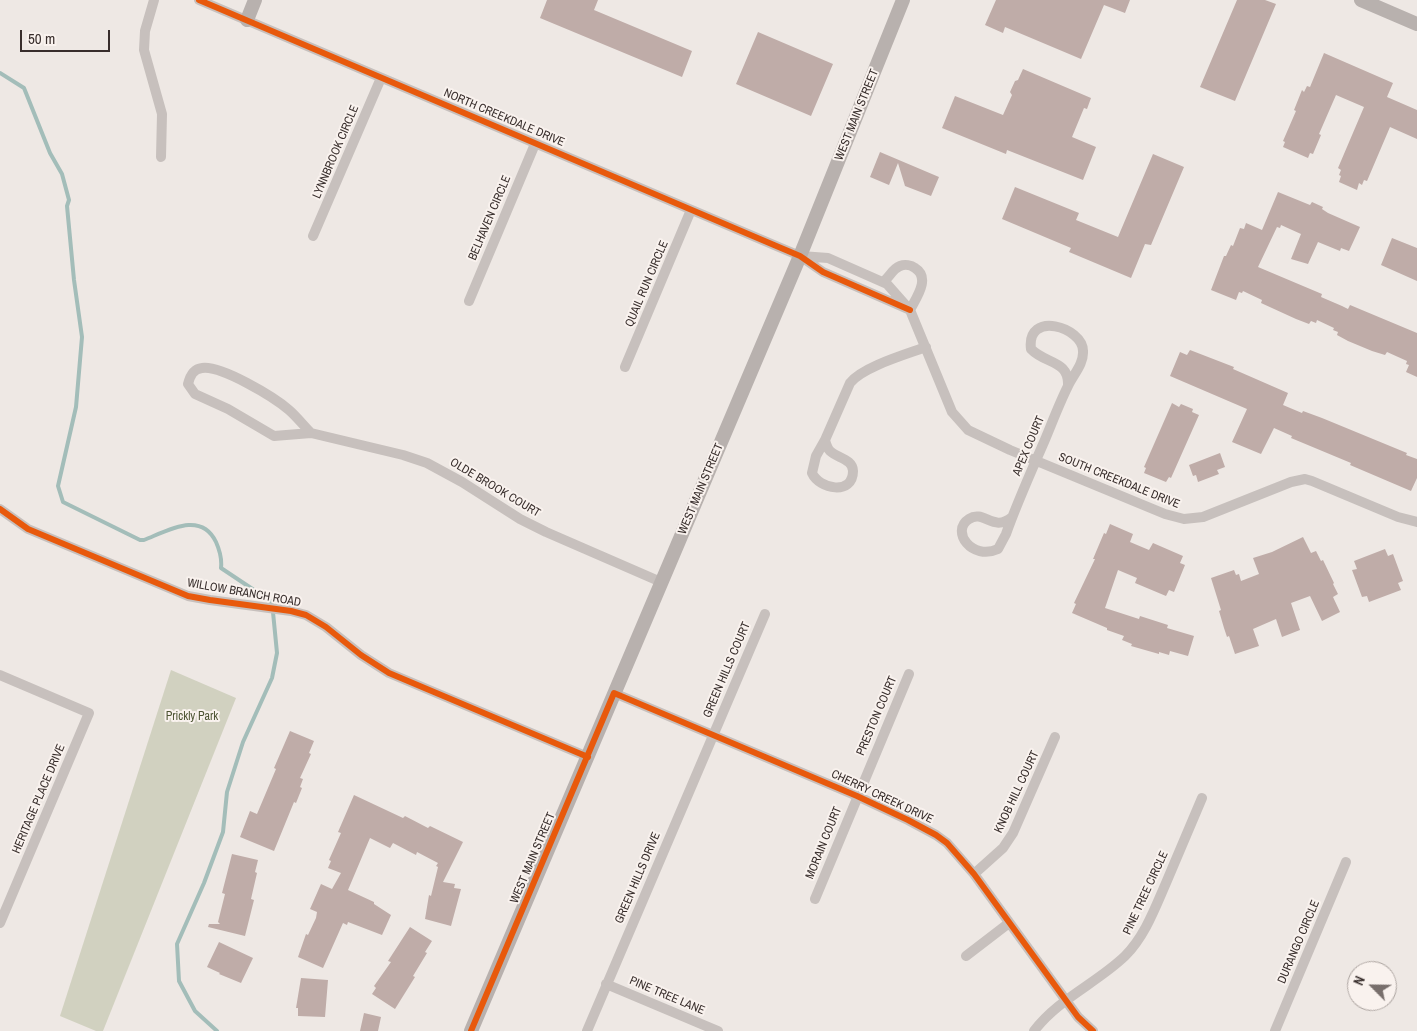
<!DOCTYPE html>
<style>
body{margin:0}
#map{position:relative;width:1417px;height:1031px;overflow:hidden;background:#eee8e4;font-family:"Archivo Narrow",sans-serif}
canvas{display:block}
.north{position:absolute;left:1347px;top:961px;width:50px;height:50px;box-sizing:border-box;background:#f9f2ee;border:1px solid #aca4a0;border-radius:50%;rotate:293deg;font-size:14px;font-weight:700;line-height:20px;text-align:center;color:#382e2c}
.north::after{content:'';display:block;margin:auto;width:18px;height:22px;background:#786f6c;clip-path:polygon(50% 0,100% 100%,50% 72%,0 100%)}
.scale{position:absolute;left:20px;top:30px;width:90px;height:22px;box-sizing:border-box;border:2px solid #382e2c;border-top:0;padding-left:6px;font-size:15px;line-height:18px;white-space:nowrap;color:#382e2c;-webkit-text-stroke:4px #f9f2ee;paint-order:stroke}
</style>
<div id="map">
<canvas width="1417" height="1031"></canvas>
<div class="north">N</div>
<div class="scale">50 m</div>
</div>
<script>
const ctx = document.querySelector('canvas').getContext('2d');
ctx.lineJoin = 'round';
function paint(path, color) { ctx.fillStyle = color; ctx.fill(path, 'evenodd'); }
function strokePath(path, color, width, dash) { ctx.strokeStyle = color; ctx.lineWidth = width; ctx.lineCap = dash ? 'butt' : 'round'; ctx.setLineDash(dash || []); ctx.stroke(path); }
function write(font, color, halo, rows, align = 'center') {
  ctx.font = font + ' "Archivo Narrow",sans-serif'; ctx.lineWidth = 4; ctx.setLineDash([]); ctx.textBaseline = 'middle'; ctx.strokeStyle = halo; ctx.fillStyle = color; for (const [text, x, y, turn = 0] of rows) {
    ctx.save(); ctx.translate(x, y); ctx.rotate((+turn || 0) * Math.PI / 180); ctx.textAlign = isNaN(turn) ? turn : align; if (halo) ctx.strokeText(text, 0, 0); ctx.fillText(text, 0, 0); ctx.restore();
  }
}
const green = new Path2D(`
 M171,670L236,698L103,1031H96L60,1016Z`);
const stream = new Path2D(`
 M0,73L24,88L50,153L62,174L69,200L67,206L74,280L82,337L76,407L58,486L63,502L140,540H144C167,531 201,510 216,542C220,551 222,559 221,568L272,602L277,653L272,678L243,742L227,792L223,832L204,883L177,944L179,981L195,1011L217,1031`);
const building = new Path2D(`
 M547,0H598L594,10L692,51L682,77L540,18Z
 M996,0H1130L1125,13L1104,5L1081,59L1005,27L1003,33L985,25Z
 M1237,0H1265L1276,4L1235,101L1200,87Z
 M758,32L833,64L811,116L736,84Z
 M1324,53L1393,83L1387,97L1417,110V139L1390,127L1367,181L1364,180L1362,185L1359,183L1357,190L1339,182L1341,176L1339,175L1341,170L1338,168L1364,107L1336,95L1319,134L1321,135L1313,154L1310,153L1308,158L1283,147L1285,142L1283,141L1296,111L1294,110L1302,90L1304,92L1307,86L1310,87Z
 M1023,69L1091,98L1087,109L1084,108L1072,137L1096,147L1083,180L1007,150L1006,154L942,128L955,96L1003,115L1012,95L1010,92L1015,81L1018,80Z
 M880,152L939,177L931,196L905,186L898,163L889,185L870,177Z
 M1153,154L1184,167L1151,245L1145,244L1131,278L1069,252L1071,248L1002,219L1015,187L1079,213L1076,220L1118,237Z
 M1278,192L1310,205L1312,202L1323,207L1322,209L1328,213L1360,227L1349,251L1341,248L1340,251L1318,242L1308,264L1291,259L1301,234L1281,225L1280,228L1277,227L1258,267L1322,294L1321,297L1342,306L1348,309L1350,305L1417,333V377L1406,372L1409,365L1406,364L1407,361L1387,352L1385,355L1372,351L1348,341L1337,335L1338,332L1333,330L1334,328L1317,320L1316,323L1311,321L1309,324L1296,319L1261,303L1262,300L1243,291L1242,293L1239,292L1236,300L1211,290L1224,256H1226L1231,245L1233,246L1240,228L1244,229L1246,223L1262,230Z
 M1392,238L1417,248V281L1381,265Z
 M1190,350L1234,367L1233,369L1288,393L1283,405L1302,413L1303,411L1322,418L1407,453L1406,455L1417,459V478L1411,491L1350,465L1351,463L1291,438L1292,436L1274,428L1261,454L1232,442L1247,409L1170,376L1180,352L1187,355Z
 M1172,403L1179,407L1181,404L1193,409L1192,412L1199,415L1171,478L1169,477L1166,482L1144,473L1146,468L1144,467Z
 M1220,453L1225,467L1217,470L1219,474L1198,482L1196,475L1193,476L1189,465Z
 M1110,524L1133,534L1130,542L1149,550L1153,543L1183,556L1180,563L1185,565L1174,592L1169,590L1166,596L1135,583L1137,578L1118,570L1105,608L1139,619L1140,616L1168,625L1167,628L1194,636L1188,656L1170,651L1169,655L1159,652V654L1131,646L1132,644L1122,640L1124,636L1107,630V628L1072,613L1076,604L1074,603L1095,559H1093L1104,533L1106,534Z
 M1303,537L1311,553L1316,551L1321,561L1323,560L1334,583L1333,584L1338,594L1333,597L1340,612L1322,621L1310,596L1291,603L1300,630L1282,637L1276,619L1253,629L1259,646L1235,654L1229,636L1227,637L1224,628L1219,611L1221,610L1211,578L1234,570L1236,575L1239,574L1241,581L1259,574L1253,558L1272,552Z
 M1385,549L1388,556L1393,554L1403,581L1398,583L1401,590L1369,602L1367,596L1362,597L1352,570L1357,569L1354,561Z
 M290,731L314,741L309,753L311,754L300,778L303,779L300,787L302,788L296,803L294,802L274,851L240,837L250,811L257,814L276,769L274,768Z
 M354,795L403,818L405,816L428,828L430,826L463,842L443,882L455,884L454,888L461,889L451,926L425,919L429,895L431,896L438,867L436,866L438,863L417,852L416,855L393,843L390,848L370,838L348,890L374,902V904L391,915L382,935L348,922L347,925L343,923L323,968L298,957L306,934L308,935L316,918L317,912L310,909L321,884L332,889L341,873L328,868L331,861L329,860L341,833L338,832Z
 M232,854L258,860L255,872L257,873L251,899L254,900L245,936L208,927L209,924H220L218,922L225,894L222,893Z
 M410,927L432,941L425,952L427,953L413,976L415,977L395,1009L372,994L376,988L374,986L391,962L388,961Z
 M219,942L253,958L241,983L219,974L220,973L207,967Z
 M301,978L328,980L325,1017L298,1016V1008H296Z
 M364,1013L381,1017L378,1031H360Z`);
const street = new Path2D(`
 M154,0L145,31L144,50L162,114L161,157
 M199,0L774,245L800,256L823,272L910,310
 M313,236L381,78
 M801,256L828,258L887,284L910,310L952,412L968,430L1010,450L1165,514L1184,519L1203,517L1291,482L1305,479L1312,481L1398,517L1417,522
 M883,282C890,277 892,269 900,266C905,264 911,265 915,268C931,278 916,298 910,310
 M469,301L535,144
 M625,367L691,210
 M311,433C303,425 297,417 289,410C274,397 221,365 202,368C193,369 190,376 188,384L195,394L228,409L274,436L311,433L403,455L427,463L462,482L520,519L546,532L661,582
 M825,440C826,444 827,448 830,451C837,458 853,459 853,471C853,496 819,489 812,473L816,456L825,440L850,383C862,367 907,354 926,347
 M0,509L28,529L188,596L210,600L291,611L306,615L326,627L361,655L389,673L588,757
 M1012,517C993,533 984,509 969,519C950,531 972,561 998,549L1006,534C1017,503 1031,472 1044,442C1052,423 1059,404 1068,386C1073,375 1084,364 1083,351C1083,327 1026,310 1031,349C1045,364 1069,360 1068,385
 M0,675L89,713L0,923
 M614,693L857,796L908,820L936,835L947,843L974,874L1078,1017L1093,1031
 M974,874L1003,848L1013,833L1055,737
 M815,899L909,674
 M966,956L1009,923
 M606,984L718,1031
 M587,1031L765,614
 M1034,1031C1058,999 1097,983 1125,956C1145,936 1155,908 1166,883C1178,855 1190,827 1202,798
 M1275,1031L1346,862`);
const secondary = new Path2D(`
 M1361,0L1417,24
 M247,20L255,0
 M471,1031L800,256L903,0`);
const cycleway = new Path2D(`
 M199,0L774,245L800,256L823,272L910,310
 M0,509L28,529L188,596L210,600L291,611L306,615L326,627L361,655L389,673L588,757
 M471,1031L614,693L857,796L908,820L936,835L947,843L974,874L1078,1017L1093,1031`);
const streetNames = [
 ["WEST MAIN STREET",857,115,-68],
 ["NORTH CREEKDALE DRIVE",504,118,23],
 ["LYNNBROOK CIRCLE",336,152,-67],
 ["BELHAVEN CIRCLE",490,218,-67],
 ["QUAIL RUN CIRCLE",647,284,-67],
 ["APEX COURT",1029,446,-67],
 ["SOUTH CREEKDALE DRIVE",1119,481,22],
 ["OLDE BROOK COURT",495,488,31],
 ["WEST MAIN STREET",701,489,-67],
 ["WILLOW BRANCH ROAD",244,593,10],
 ["GREEN HILLS COURT",727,670,-67],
 ["PRESTON COURT",877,716,-67],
 ["KNOB HILL COURT",1017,792,-65],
 ["CHERRY CREEK DRIVE",882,797,25],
 ["HERITAGE PLACE DRIVE",39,799,-67],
 ["MORAIN COURT",824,843,-68],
 ["WEST MAIN STREET",533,858,-67],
 ["GREEN HILLS DRIVE",638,878,-67],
 ["PINE TREE CIRCLE",1146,893,-65],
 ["DURANGO CIRCLE",1299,942,-67],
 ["PINE TREE LANE",667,996,23]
];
const parkNames = [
 ["Prickly Park",192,717]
];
paint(green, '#d1d1c0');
strokePath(stream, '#a3bdb9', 4);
paint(building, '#bfaca8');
strokePath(street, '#c7c0bd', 10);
strokePath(secondary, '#b8b1ae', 14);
strokePath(cycleway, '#e8590c', 6);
write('12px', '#382e2c', '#f9f2ee', streetNames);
write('12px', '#4c5332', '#f9f2ee', parkNames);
</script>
